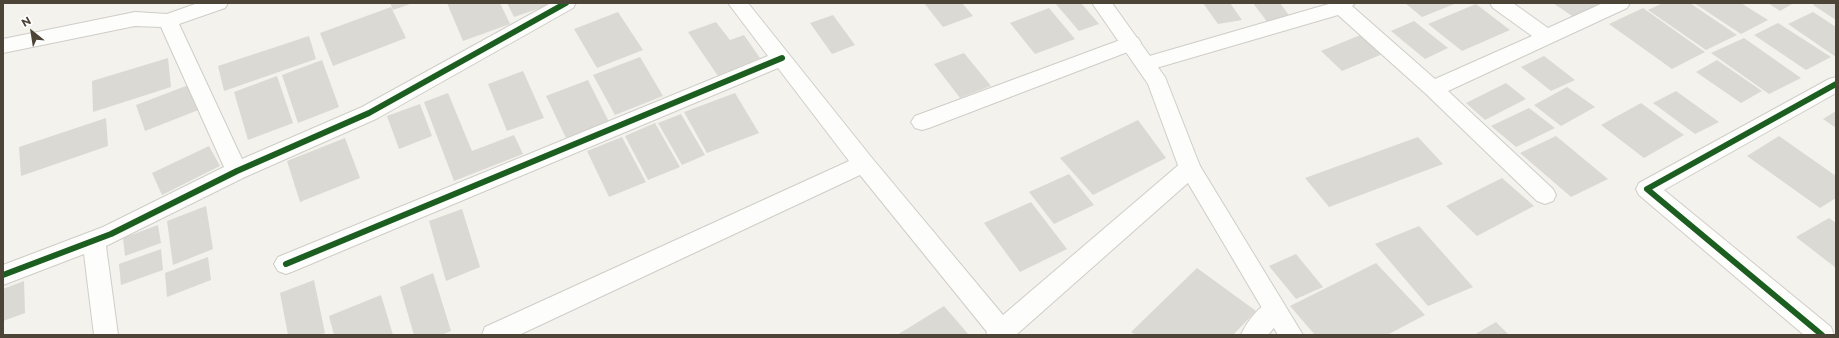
<!DOCTYPE html>
<style>
body{margin:0}
#map{position:relative;width:1839px;height:338px;overflow:hidden;background:#f3f2ed;font-family:Montserrat,sans-serif}
canvas{display:block}
.frame{position:absolute;inset:0;border:4px solid #4b4437;pointer-events:none}
.north{position:absolute;left:12px;top:12px;width:40px;height:40px;-webkit-text-stroke:3px #fff;paint-order:stroke;rotate:330deg;font-size:11px;font-weight:700;line-height:16px;text-align:center;color:#4b4437}
.north::after{content:'';display:block;margin:auto;width:14px;height:18px;background:#4b4437;clip-path:polygon(50% 0,100% 100%,50% 72%,0 100%)}
</style>
<div id="map">
<canvas width="1839" height="338"></canvas>
<div class="frame"></div>
<div class="north">N</div>
</div>
<script>
const ctx = document.querySelector('canvas').getContext('2d');
ctx.lineJoin = 'round';
function paint(path, color) { ctx.fillStyle = color; ctx.fill(path, 'evenodd'); }
function strokePath(path, color, width, dash) { ctx.strokeStyle = color; ctx.lineWidth = width; ctx.lineCap = dash ? 'butt' : 'round'; ctx.setLineDash(dash || []); ctx.stroke(path); }
const building = new Path2D(`
 M390,3H413L393,10Z
 M447,3H500L510,24L463,41Z
 M507,3H555L514,17Z
 M924,3H962L973,16L943,27Z
 M1055,3H1081L1099,24L1079,31Z
 M1203,3H1230L1242,20L1218,24Z
 M1253,3H1280L1291,18L1268,23Z
 M1405,3H1457L1422,17Z
 M1553,3H1595L1599,6L1575,18Z
 M1663,3H1690L1737,35L1706,50L1648,10Z
 M1694,3H1741L1768,20L1741,34Z
 M1768,3H1794L1780,11Z
 M1816,3H1836V20L1813,5Z
 M1476,4L1510,30L1462,51L1428,24Z
 M391,7L406,38L333,66L320,33Z
 M1049,8L1075,39L1035,54L1010,23Z
 M1643,8L1705,52L1672,69L1609,24Z
 M618,12L643,50L597,68L574,29Z
 M1813,12L1836,27V57L1788,24Z
 M833,15L855,45L832,54L810,23Z
 M1414,21L1448,48L1425,59L1391,31Z
 M716,22L730,40L744,35L760,58L718,76L688,32Z
 M1778,23L1831,57L1806,70L1754,35Z
 M1363,34L1385,53L1342,71L1321,51Z
 M309,36L316,59L224,91L218,66Z
 M1744,38L1801,78L1769,94L1711,53Z
 M964,53L991,86L960,98L934,64Z
 M1544,56L1575,80L1551,91L1521,67Z
 M640,57L663,96L615,115L593,75Z
 M168,58L171,87L93,112L92,81Z
 M322,60L339,107L298,123L282,75Z
 M1717,60L1762,91L1741,103L1696,72Z
 M523,71L544,118L507,131L488,84Z
 M277,76L293,123L248,140L234,92Z
 M588,80L609,122L566,138L546,96Z
 M1506,83L1526,99L1485,120L1466,103Z
 M191,84L201,109L145,131L136,105Z
 M1567,87L1595,107L1561,126L1534,105Z
 M1676,91L1719,122L1695,134L1653,103Z
 M448,93L472,151L514,135L523,154L454,181L424,102Z
 M735,93L759,133L707,153L684,112Z
 M1641,103L1684,135L1644,158L1601,125Z
 M420,104L432,136L399,149L387,116Z
 M1529,108L1555,128L1516,147L1491,126Z
 M1836,111V128L1823,119Z
 M681,114L705,155L682,165L658,123Z
 M106,118L108,146L21,176L19,147Z
 M1138,120L1166,158L1093,195L1060,158Z
 M655,123L680,167L648,180L625,136Z
 M1556,136L1608,179L1571,197L1520,153Z
 M1779,136L1836,176V198L1820,208L1747,156Z
 M622,137L646,182L609,197L587,151Z
 M1418,137L1443,164L1329,207L1305,178Z
 M345,138L360,178L300,202L287,161Z
 M209,146L220,166L162,195L152,173Z
 M1069,174L1094,205L1054,224L1029,192Z
 M1502,178L1534,206L1477,236L1446,206Z
 M1031,202L1067,249L1020,272L984,223Z
 M206,206L213,249L173,265L167,221Z
 M462,209L480,267L446,281L429,221Z
 M1829,218L1836,223V268L1796,237Z
 M158,225L161,243L125,256L123,238Z
 M1419,226L1473,287L1428,306L1375,244Z
 M161,249L163,270L121,285L119,264Z
 M1296,254L1323,287L1296,299L1269,266Z
 M208,257L211,280L167,297L165,273Z
 M1376,263L1425,315L1387,335H1315L1290,306Z
 M1197,268L1256,311L1233,335H1136L1131,332Z
 M433,273L451,331L441,335H414L400,287Z
 M314,280L325,333L320,335H288L280,293Z
 M24,281L25,313L3,321V289Z
 M381,295L393,335H334L329,316Z
 M944,306L969,335H897Z
 M1496,322L1509,335H1474Z`);
const minor = new Path2D(`
 M198,3H228L225,8L179,24L242,159L362,107L551,3H576L573,8L376,119L245,177L106,246L118,335H94L84,254L3,285V265L103,227L224,167L161,27L135,26L3,53V39L135,12L167,14Z
 M728,3H748L872,158L1003,315L1182,162L1190,159L1198,162L1201,168L1198,174L1016,335H986L987,332L860,175L519,335H482L485,327L849,161L778,68L294,271L286,274L278,271L274,264L278,257L768,56Z
 M1332,3H1355L1352,6L1435,79L1532,36L1493,8L1490,3H1513L1548,28L1603,3H1630L1627,8L1448,91L1553,189L1556,195L1553,201L1545,204L1537,201L1426,94L1338,15L1146,71L1139,69L1136,64L1139,59Z
 M1131,36L1138,38L1141,43L1138,48L929,128L922,130L915,128L911,122L915,116Z
 M1836,77V93L1664,190L1831,327L1834,335H1804L1639,195L1636,189L1639,183L1829,79Z
 M1274,299L1283,303L1286,310L1283,317L1268,335H1241C1247,321 1260,305 1274,299Z`);
const tertiary = new Path2D(`
 M1092,3H1112L1165,77L1200,166L1303,335H1278L1179,168L1148,84Z`);
const cycleway = new Path2D(`
 M286,264L782,58
 M3,275L111,234L237,171L369,113L566,3
 M1822,335L1647,189L1836,84`);
paint(building, '#dbd9d3');
strokePath(minor, '#cfcdc7', 2);
strokePath(tertiary, '#cfcdc7', 2);
paint(minor, '#fdfdfc');
paint(tertiary, '#fdfdfc');
strokePath(cycleway, '#1b5e20', 6);
</script>
